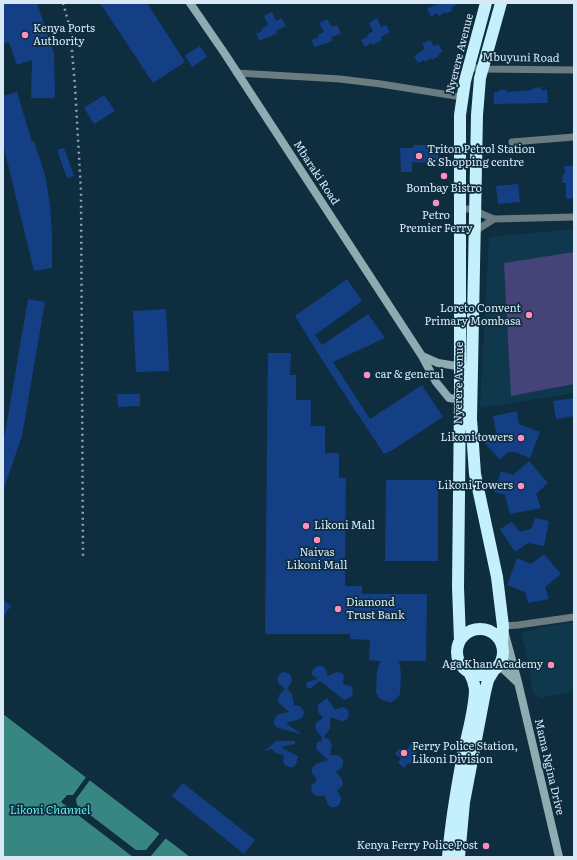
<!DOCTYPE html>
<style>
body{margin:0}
#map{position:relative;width:577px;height:860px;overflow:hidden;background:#0e2d3f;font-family:Literata,serif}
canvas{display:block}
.frame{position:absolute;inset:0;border:4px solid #d8e9f5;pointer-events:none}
</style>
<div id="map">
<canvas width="577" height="860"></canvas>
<div class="frame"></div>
</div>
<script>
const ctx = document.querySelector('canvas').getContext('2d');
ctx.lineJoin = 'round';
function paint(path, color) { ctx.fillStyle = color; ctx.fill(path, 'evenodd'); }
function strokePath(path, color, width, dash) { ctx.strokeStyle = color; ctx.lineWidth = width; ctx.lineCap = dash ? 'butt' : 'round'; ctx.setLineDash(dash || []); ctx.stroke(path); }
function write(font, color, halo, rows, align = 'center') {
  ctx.font = font + ' Literata,serif'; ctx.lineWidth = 3.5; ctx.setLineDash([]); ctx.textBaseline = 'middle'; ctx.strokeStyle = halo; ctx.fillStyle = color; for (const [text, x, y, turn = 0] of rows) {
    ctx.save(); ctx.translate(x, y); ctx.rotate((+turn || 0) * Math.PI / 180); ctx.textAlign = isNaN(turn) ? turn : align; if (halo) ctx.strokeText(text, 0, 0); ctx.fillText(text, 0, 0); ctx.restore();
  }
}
const built = new Path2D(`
 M574,229V393L480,408L489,237Z
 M574,622V691L541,698L533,694L526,651L521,633L543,627Z`);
const green = new Path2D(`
 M574,252V384L511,396L504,263Z`);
const water = new Path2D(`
 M3,714L190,857H3Z`);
const pier = new Path2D(`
 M86,777L90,780L76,799L77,805L136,850H146L160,833L166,838L150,857H133L61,802L67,795H73Z`);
const building = new Path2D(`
 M3,3H37L54,53L55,98H31L32,60L17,65L9,42L3,44Z
 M100,3H147L185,62L153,83Z
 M439,3H460L451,8L453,10L446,14L445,12L439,16L437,13L431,17L427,9Z
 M272,12L276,21L281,18L286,26L276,31L277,33L268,38L267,37L260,41L256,34L263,30L262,28L268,25L264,16Z
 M377,18L381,27L386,25L390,32L381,37L382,40L373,45L372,43L365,47L361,40L368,36L367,35L373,31L369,23Z
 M327,19L332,27L337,25L341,33L331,38L333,40L323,45V44L315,47L311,40L319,37L318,35L324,32L319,23Z
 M430,40L434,46L438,44L443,52L438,54L439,56L432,60L431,58L425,62L424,60L418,63L414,56L425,49L422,44Z
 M200,46L207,57L192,67L185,55Z
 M541,87V90H547L548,103L494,104V92H499V90H506L507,92L532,90L533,88Z
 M17,92L32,142L34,141L45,175L50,204L52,236V268L34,271L3,144V96Z
 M104,95L115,111L94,124L84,108Z
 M413,145H429V149H438V163L412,162V172H401L400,148H413Z
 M64,148L74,176L67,178L57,150Z
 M564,166H574V198L566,199V183H562L563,174H565Z
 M518,184L520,202L498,204L496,186Z
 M347,279L362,301L315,335L322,345L368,314L385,338L333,362L370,419L422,385L443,417L391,451L384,454L326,366L295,316Z
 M28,299L45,302L22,436L4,488H3V438L5,433Z
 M166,309L169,371L136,372L133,311Z
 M268,353H291L290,375H296V400H311V426H325V453H339V478H346L345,586H362V594H427L426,661H399L401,673L400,694L398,697L392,702H388L380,699L376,693L377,672L380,661L369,660L370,640L350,639V634H265Z
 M117,394H140V406L118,407Z
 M574,398V416L556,419L553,401Z
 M517,411L519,424L540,432L530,458L515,452H508L500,460L485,443L496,432L493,416Z
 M529,461L548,483L536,494L541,508L510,514L505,495L494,492L501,471L513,475Z
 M386,480H438V561H385Z
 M535,518L549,521L544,546L528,543L515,552L500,529L512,522L520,532L531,529Z
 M544,554L561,574L545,587L549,599L528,603L525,592L507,585L517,558L531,564Z
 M3,600L11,606L3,617Z
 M318,666H321L325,668L328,676L337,672L342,673L344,676L343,684L351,686L353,690L352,695L351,697L344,700L320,681L311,688H307L306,685L307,682L318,679L311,674L314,668Z
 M283,672L288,673L290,674L292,678L291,683L287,689L292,694L294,705L300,706L304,711L303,716L300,719L286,723L300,733V734L279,728L276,727L274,723V720L276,716L279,714L289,712L279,703L278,700L279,695L285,689L279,684L277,680L279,675Z
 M327,698L335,710L342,707L347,709L349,713L348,718L344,721H342L330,717V729L324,737L330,740L332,745L330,755H338L340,756L343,760V763L342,768L336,772L342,779L343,784L341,788L337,790L341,798L340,803L339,805L335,807H332L328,805L325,796H316L313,794L311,790L312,785L317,780L312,773V768L316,764L328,760L316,749L317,742H321L322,737L317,732L315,727L317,722L323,718L318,712V705Z
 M278,741H295V744L281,747L299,757L297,758V761L296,764L293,767H289L285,765L283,761L284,755L275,753L272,749L264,751L273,744L274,742Z
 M413,741L419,746L415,750L417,752L412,758L414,759L410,764L408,763L404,768L398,763L401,758L395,754L400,748L405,752Z
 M183,783L255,840L244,854L172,796Z`);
const street = new Path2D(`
 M468,67L483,69L574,70
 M237,73L340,79L381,84L462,97
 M512,142L574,137
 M460,209H475L482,214L494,219L574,217
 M460,230L475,231L494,219
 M503,626L518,625L574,617`);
const secondary = new Path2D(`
 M190,3L225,54L422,356L436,382L449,398L463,400
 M422,356L438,363L463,367
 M505,634L518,682L559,857
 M499,665L517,682`);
const highway = new Path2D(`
 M501,3L480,78L477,115L471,419L473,445L475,474L497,577L503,626L502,644
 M457 652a23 23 0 1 1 46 0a23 23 0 1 1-46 0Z
 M460,640L458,587L460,400V115L465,81L486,3
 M448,857C451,820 457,786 464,750C468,732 475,708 475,689C474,683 472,677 469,672
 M459,857L464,802L485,692L488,680L494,670`);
const rail = new Path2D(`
 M63,3L70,28L75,86L81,191L83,558`);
const markers = [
 [25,35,4,"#fd8ebe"],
 [419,156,4,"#fd8ebe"],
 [444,176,4,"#fd8ebe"],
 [436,203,4,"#fd8ebe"],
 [529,315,4,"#fd8ebe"],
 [367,375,4,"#fd8ebe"],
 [521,438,4,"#fd8ebe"],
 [521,486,4,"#fd8ebe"],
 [306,526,4,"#fd8ebe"],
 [317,540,4,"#fd8ebe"],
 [338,609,4,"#fd8ebe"],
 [551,665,4,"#fd8ebe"],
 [404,753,4,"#fd8ebe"],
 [486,846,4,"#fd8ebe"]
];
const poiNames = [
 ["Kenya Ports",33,29],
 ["Authority",33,42],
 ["Triton Petrol Station",427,150],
 ["& Shopping centre",427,163],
 ["Bombay Bistro",444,189,"center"],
 ["Petro",436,216,"center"],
 ["Premier Ferry",436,229,"center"],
 ["Loreto Convent",521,309,"right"],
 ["Primary Mombasa",521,322,"right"],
 ["car & general",375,375],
 ["Likoni towers",513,438,"right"],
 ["Likoni Towers",513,486,"right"],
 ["Likoni Mall",314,526],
 ["Naivas",317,553,"center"],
 ["Likoni Mall",317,566,"center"],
 ["Diamond",346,603],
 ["Trust Bank",346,616],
 ["Aga Khan Academy",543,665,"right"],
 ["Ferry Police Station,",412,747],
 ["Likoni Division",412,760],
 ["Kenya Ferry Police Post",478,846,"right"]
];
const streetNames = [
 ["Nyerere Avenue",460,54,-76],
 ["Mbuyuni Road",521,58,1],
 ["Mbaraki Road",316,173,57],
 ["Nyerere Avenue",459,383,-89],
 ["Mama Ngina Drive",549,767,77]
];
const waterNames = [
 ["Likoni Channel",50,810]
];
paint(built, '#10384d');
paint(green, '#454378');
paint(water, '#388681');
paint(pier, '#0e2d3f');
paint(building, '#143f85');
strokePath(street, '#6a7c80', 7);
strokePath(secondary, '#8eabb1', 8);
strokePath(highway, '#c3f0fa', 12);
strokePath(rail, '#8ca2b1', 2.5, [2, 4]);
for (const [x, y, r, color] of markers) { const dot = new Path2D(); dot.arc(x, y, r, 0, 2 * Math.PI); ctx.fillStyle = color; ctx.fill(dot); strokePath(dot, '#0e2d3f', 1.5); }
write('11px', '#d8e9f5', '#0e2d3f', poiNames, 'left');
write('11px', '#d8e9f5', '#0e2d3f', streetNames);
write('italic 12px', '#5befe7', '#0e2d3f', waterNames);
</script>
